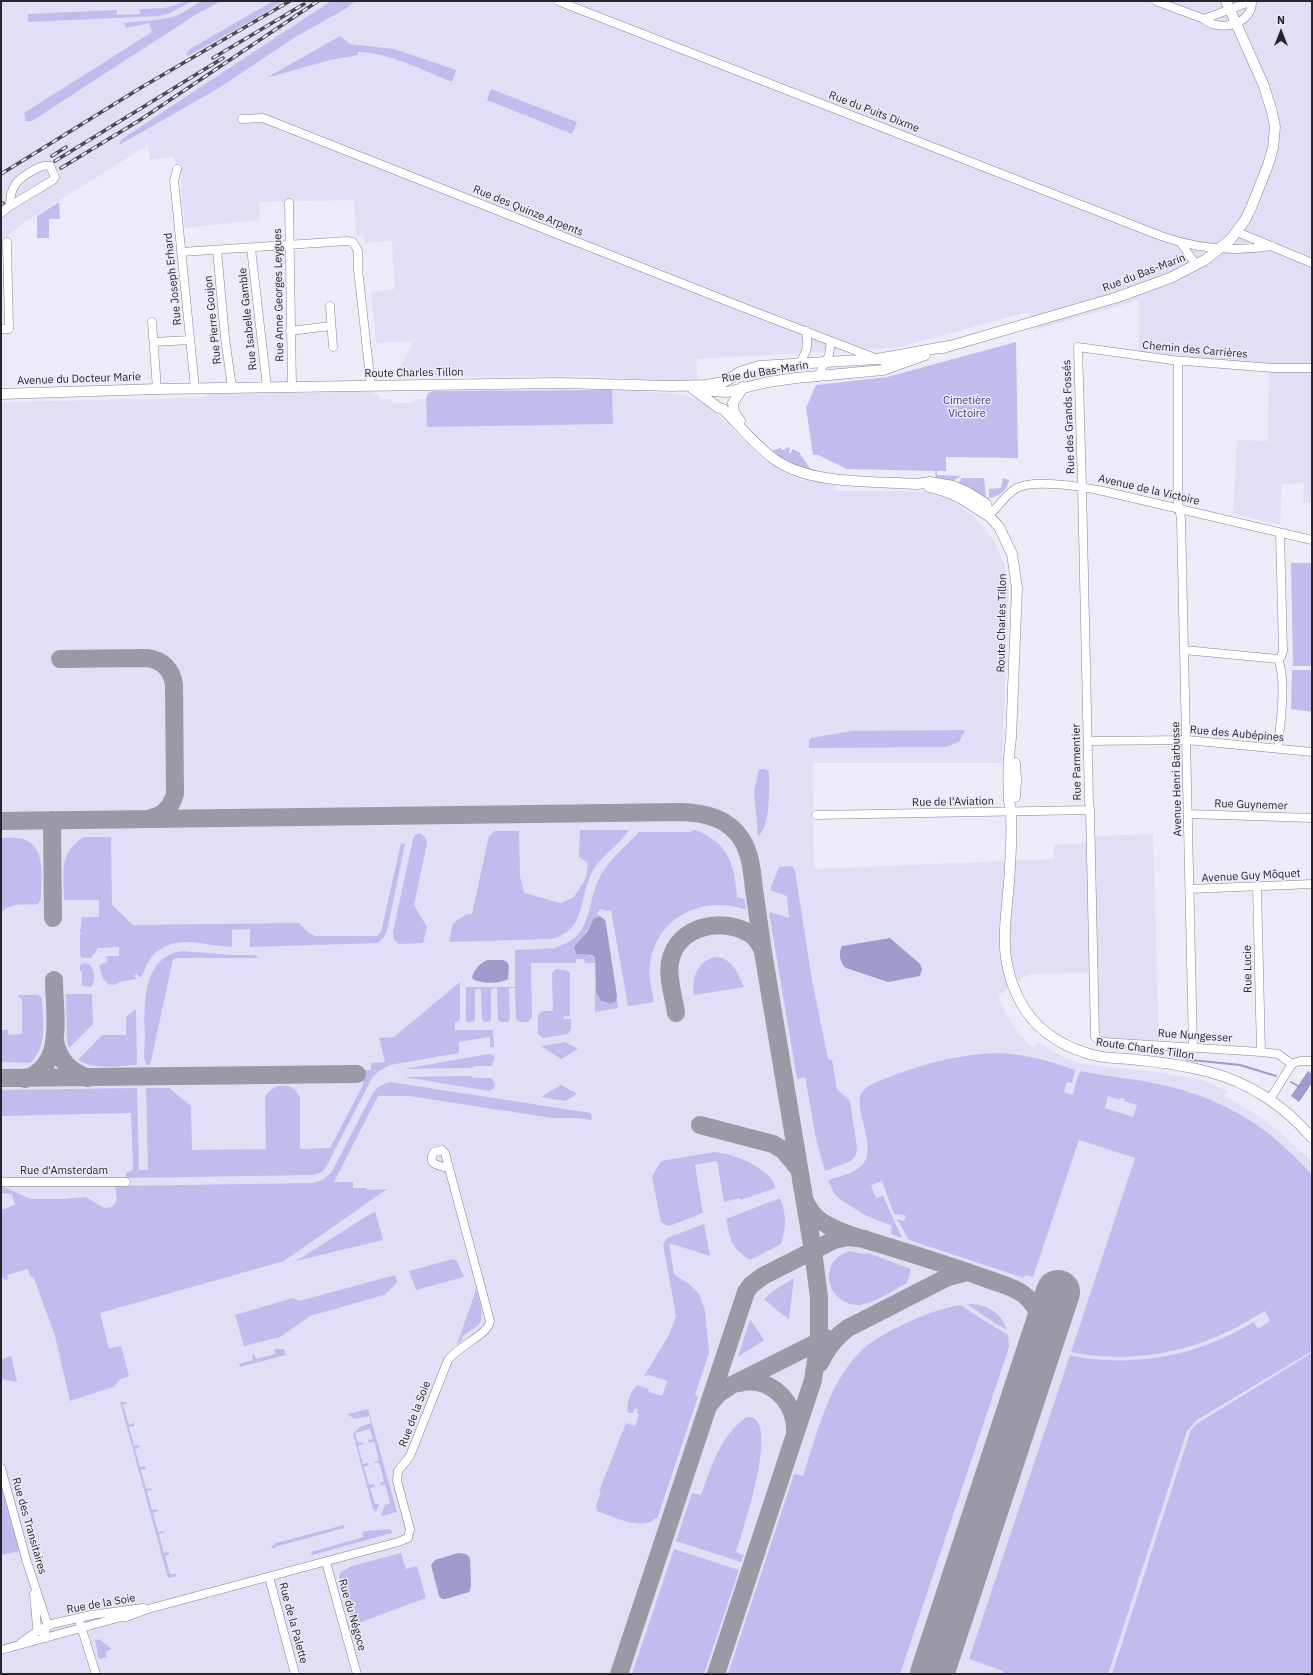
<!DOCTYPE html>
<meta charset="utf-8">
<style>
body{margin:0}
#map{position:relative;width:1313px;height:1675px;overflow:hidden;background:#ebebf9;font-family:"IBM Plex Sans",sans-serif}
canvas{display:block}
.frame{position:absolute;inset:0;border:2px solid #25252b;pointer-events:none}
.north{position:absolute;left:1261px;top:12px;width:40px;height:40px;-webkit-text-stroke:3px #ebebf9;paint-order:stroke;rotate:0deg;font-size:11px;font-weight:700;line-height:16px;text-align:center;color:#25252b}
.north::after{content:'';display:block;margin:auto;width:14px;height:18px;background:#25252b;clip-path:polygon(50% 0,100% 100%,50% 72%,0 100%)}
</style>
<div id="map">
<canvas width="1313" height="1675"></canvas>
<div class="frame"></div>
<div class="north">N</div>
</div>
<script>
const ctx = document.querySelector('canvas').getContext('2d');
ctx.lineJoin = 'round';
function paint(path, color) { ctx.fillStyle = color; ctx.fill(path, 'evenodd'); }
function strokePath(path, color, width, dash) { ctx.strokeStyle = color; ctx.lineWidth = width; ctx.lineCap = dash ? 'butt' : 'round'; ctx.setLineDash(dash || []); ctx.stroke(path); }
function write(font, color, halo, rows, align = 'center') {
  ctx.font = font + ' "IBM Plex Sans",sans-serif'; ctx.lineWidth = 3; ctx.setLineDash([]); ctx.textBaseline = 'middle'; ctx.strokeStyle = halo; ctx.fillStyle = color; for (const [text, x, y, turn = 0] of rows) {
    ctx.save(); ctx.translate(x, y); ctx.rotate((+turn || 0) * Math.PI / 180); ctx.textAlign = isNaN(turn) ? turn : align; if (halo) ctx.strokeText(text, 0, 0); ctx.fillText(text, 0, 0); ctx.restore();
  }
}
const built = new Path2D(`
 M1,1H1312V503L1303,502L1304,483L1282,484L1280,525L1233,514L1237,440L1268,441L1269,368L1139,356V300L1035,330L1028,312L896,348L696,359L698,383L587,376L396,377L413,341L376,343L371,292L395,289L392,241L364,243V235L356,236L354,200L259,202L260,220L185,228L181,183L182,176L173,172L175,166L174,157L150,160L148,145L25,222L1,241Z
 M623,390L677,394L687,396L707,404L761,457L772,465L801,480L835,485L836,491H912L927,492L940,496L959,505L973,516L985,529L995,543L1004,564L1008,582V598L1002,763H813L814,869L1053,859L1054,845L1086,843L1095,836L1153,834L1159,1041L1105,1038L1098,1030V973L1028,974L998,996L1007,1016L1021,1036L1033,1048L1039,1042L1060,1056L1083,1064L1157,1072L1202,1080L1227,1091L1225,1096L1259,1116L1281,1133L1312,1162V1674H1V402L202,398L212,394L372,392L379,396L380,399H392L393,403H413V399H426L428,393L433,391Z`);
const green = new Path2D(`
 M187,1H192L170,13L159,16L28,22V14L117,10V15L140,14V9L165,8Z
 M202,1H221L195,15L32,121H26L24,113L152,32L149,23L126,28L124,23C140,21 157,21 172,17C183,14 192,6 202,1Z
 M273,1H284L249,22L188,56L186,54L190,49Z
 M331,1H355L347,8L297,36L219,88L119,145L122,139Z
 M340,36L350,44L394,49L456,70L452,82C422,70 391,53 358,52V55L330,60L266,78Z
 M491,89L577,122L572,134L487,100Z
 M59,202L60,219H49V238H37V216Z
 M1016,342L1018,458L946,457V471H937V475L961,476L953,481L936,479L935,471L847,469L818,455H813L806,408L816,385L887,377Z
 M612,390L613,424L427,427L426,399L428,393L433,391Z
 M786,447L790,448L789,453H791L792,449L799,452L811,470C797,466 783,462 773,450L781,448L782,450L786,449Z
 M962,478H984L986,497H989V489L1001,488L1003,478L1009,480C1008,490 995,501 985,497L960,484L959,481Z
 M1291,563H1312V666H1293Z
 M1292,670H1312V712L1291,709Z
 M965,730L959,742L946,747L809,748V741L811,738L853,731Z
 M759,769H765L769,772C769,787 771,827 758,836L754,791Z
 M580,830H629C620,844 603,854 594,869C578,894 588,931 551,939L449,942L453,923L467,914H472L489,836L495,831H519L520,876L524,893L561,903L574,897L586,878L588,863L579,857Z
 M694,830C700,831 704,834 709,837C732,850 735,873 737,897L744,899L746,910C703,894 655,918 650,965C648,977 652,990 654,1002L628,1006L611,910L606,911L600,909L597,914L600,916L595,917L583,937L574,947L575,952C582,955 589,954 595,957C596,972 590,999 608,1004L617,999L618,1008L595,1012V963H585L584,959H576V963H531L532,1017L528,1022H519L516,1019L515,988H509L510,1019L508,1022H501L498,1020L497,988L491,989V1021L485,1022L482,1020L481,989L475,990V1021L469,1022L466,1021V987H515V950L556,948V947C595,937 585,901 602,873C611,858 627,845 639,832H691Z
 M419,833L425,837L427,843L414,905L427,927L423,943L399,944L394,940L393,932L413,839L415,835Z
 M84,837H111L112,905L133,925L299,923L308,932L315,936H377L381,932L401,843L405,844L387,931L384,937L378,943L250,947V929L232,930V947C204,946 175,932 152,956C146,963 145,972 140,978L137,974L134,976L137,979L123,981L113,985L108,984L103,979L99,966L103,963L107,962L106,956H119V947L98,948L91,958H80L82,957L80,955V949L82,948H80V941L82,940H80V934H82L80,932L82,917H99V900H64C64,874 58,853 84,837Z
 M1,838C8,838 17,837 23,839C47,847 41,880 41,899L38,904C25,906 11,901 1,913Z
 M792,866L795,871L812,980L828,1059L832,1060L837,1089L850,1101L857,1147L856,1155L851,1161L825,1171L816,1139L805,1077L797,1079L769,912L789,918L787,896L770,890L779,867Z
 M182,951L233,955H254L259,957L256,958H176L173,960L150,1065H147C142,1058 145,1043 145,1035C144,1005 142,957 182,951Z
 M714,957C731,956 738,973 744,987L694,995C692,978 696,963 714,957Z
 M82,963L89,964C95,970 96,980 91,987L82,986V971H80V965H82Z
 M556,969L566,970L570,973V1016H564L563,1019H571V1029L568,1034L543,1038L538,1034V1015L542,1011H553L552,973Z
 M460,982V1019L458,1022H455V1030H493L494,1047H490V1037L459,1042V1053L390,1065L378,1072L372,1078L326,1167L322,1172L313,1175L126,1178V1173L133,1170L131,1113L1,1116V1090L137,1088L139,1170H148L146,1088H169L191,1106L192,1150L266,1149L265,1098C272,1082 294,1081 300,1098V1149L330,1148L363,1085V1070H371V1063L385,1062L379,1038L394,1037Z
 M66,994H92L93,1024L69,1048L67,1043Z
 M19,995H38L42,998C43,1022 48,1047 30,1063L2,1062L1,1030H8V1035L22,1034V998L18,997Z
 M136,1009L137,1065C118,1066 94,1070 78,1060L102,1035H126V1017Z
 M565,1042L578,1049L561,1059L541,1046Z
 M996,1053C1025,1054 1047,1060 1075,1070L1072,1083L1067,1082L1064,1092L1073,1095C1076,1087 1075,1079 1081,1071C1109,1077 1139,1079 1167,1086C1226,1100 1272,1129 1312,1175V1351L1197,1420L1187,1431L1108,1674H1003V1671L969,1659L1070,1355C1082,1359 1094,1359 1106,1360C1159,1363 1208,1349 1254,1322L1258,1329L1270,1321L1265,1311C1252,1318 1240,1326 1227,1332C1179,1355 1123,1363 1071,1352L1135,1158L1079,1140L1033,1277L1025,1275L1024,1278L909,1240L897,1219L904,1221L906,1216L904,1215L894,1214L882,1181L871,1185L876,1198L883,1196L902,1238L891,1234L892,1226L867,1216L842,1201L834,1193L828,1180C838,1177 851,1174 859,1168C883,1151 849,1106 863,1091C868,1085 877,1082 884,1079C921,1064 956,1055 996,1053ZM1108,1096L1120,1100L1121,1098L1125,1099L1124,1101L1137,1105L1133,1117L1105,1108Z
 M489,1054L493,1055L495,1058L491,1066H474L472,1068L404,1069Z
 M472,1076L473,1078H491L495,1084L494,1088L489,1091L404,1077Z
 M390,1082L591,1113L592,1120L577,1118H552L409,1096H378L334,1182H353V1188H366L367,1190L387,1189L284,1261L100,1313L109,1349L121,1346L129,1376L121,1379L113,1387L70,1401L55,1336L34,1278L30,1276L28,1269L7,1275L8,1280L4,1279L2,1276L1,1210L15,1205L12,1194L1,1193V1186L31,1199H65L86,1197L104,1208L112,1207L117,1200L115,1186L313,1183L324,1179L331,1173L374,1091L380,1086Z
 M561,1085L577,1094L565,1101L541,1097Z
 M714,1152C733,1154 756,1163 770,1177C773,1180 774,1185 775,1188L741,1200L739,1198L724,1202L717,1161L695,1165L703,1213L672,1225L668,1226L661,1222L652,1177L661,1161Z
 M780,1198C787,1217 786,1226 781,1244L750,1260C730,1247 731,1241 726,1219Z
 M375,1211L383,1240L296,1261Z
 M704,1224L710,1256L669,1243L674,1274L689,1284L699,1294L705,1310L709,1353L695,1395L698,1397L657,1519L655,1518C644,1532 611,1516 597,1511L596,1505L601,1493L599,1491L626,1423L635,1426L639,1415L637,1413L638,1409L635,1408L633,1413H629L627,1411C627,1403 631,1389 638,1385L648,1389L649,1392L662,1396L667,1381L649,1375L644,1376L669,1335L676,1316L663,1244L667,1238Z
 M849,1251L864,1254L868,1253L911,1269L907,1283C894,1290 873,1304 859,1305C838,1306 822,1283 832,1264C836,1257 842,1254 849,1251Z
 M453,1259L457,1261L464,1277L416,1290L409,1271Z
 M395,1275L397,1281L395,1285L384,1295L310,1316L280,1337L244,1346L235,1315L293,1298L299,1301Z
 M794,1278L789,1319L779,1312L764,1299L773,1291Z
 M475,1287C478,1296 486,1315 479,1324C475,1329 466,1333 461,1337L463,1339L457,1344L475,1293Z
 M967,1304C985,1303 1002,1312 1007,1330L996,1324Z
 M961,1305L974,1314L1008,1335L1009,1347L900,1674H728L794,1474L803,1476C818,1431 830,1375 869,1344C880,1336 892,1330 904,1324C923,1315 941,1308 961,1305Z
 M750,1319L764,1340L738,1357Z
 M274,1349H284L286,1355L240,1367L239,1364L253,1360L252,1355L254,1354L256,1359L275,1354Z
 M1312,1353V1674H1112L1191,1430L1198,1423Z
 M11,1356L17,1382L1,1379V1360Z
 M120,1402H125L128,1403L123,1405L129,1425L134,1423V1426L129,1427L134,1446L139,1445L140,1447L135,1449L140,1467L145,1466L146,1469L141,1470L146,1489L151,1488L152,1490L147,1491L152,1510L157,1509L158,1511L153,1513L158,1532L163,1531L164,1533L159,1534L164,1553L169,1552V1554L165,1556L170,1574H176V1576L168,1578Z
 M368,1409L397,1512L382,1516L381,1515L385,1505L390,1503L385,1484L381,1485L380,1483L384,1481L379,1462L375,1463L374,1462L379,1460L374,1441L369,1443L368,1440L373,1439L370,1429L355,1433L358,1443L362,1442L363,1444L358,1446L363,1464L368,1463L369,1465L364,1467L369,1485L374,1484L375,1487L370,1488L375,1504H379L376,1512L373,1509L353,1434L360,1427L371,1423L369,1416L354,1419L348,1414Z
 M747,1417C783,1413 741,1536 736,1552L744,1555L741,1562L676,1541L692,1493L701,1495C711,1467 721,1434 747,1417Z
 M1,1482L20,1551L1,1555Z
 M344,1525L345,1530L344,1528L275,1547V1549L271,1547L276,1543Z
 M391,1529L392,1533L312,1555L311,1552L363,1537L362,1533L365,1531Z
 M674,1549L739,1570L704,1674H632Z
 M401,1553L406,1569L417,1566L426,1598L353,1625L339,1576L341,1572L352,1566Z
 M99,1639L112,1649L106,1651L107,1657L99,1659L95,1641Z`);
const water = new Path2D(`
 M600,916L605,920L606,924L617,996L616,1001L610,1004L601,1001L596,992L595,957L592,955L576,954L574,947L587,932L594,918Z
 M890,938L920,964L922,969L920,976L888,982L846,968C840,964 838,952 842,946Z
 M487,960H503L507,962L509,966L508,979C500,984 481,984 473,979L472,977C475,969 479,964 487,960Z
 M1308,1071L1312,1074V1083L1299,1102L1291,1096Z
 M458,1553L466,1554L470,1558L471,1586L469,1592L446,1599H442L439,1596L431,1565L435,1560Z`);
const stream = new Path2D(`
 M1185,1057L1186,1059L1191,1060L1240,1065L1276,1076
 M1291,1082L1298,1086`);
const taxiway = new Path2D(`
 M60,659L147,658C162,660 172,669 174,685L175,794C171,807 164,816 151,818
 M52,820L53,918
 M1,821L682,812C705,813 729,818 742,840C751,855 752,872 754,889C757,910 760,931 763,952C780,1052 796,1151 813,1251L819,1297V1341L813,1380L716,1674
 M676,1013C674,997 667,978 670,962C677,925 724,916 752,935C757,939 760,945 763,950
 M55,1041C59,1061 70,1071 88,1078
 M1,1078L357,1074
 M25,1079C66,1065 54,1014 54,980
 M700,1125L773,1144L783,1150L798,1168
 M806,1203C810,1211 816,1219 824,1223C841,1234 864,1239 883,1245C919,1256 955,1267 990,1280C1001,1284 1014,1287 1023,1294C1040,1307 1044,1326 1040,1346
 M820,1363C827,1348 835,1337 848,1328L948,1277L968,1272
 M739,1383C770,1375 796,1402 795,1432
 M709,1405L718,1394L730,1386L826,1338
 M619,1674L746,1292L751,1285L763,1276L834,1240L849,1237L865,1239`);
const runway = new Path2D(`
 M932,1674L1058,1292`);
const minor = new Path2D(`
 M558,1L1161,236C1197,249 1234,252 1272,246
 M1156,1L1204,19C1219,33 1253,24 1252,1
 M1204,19L1252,1
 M242,119L263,118L742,307L896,366
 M177,169L174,181L175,189L195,388
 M289,203L292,387
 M1,213L10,206L53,180L55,177L50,166C42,163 20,177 15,185C11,191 10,199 10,206
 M1237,232L1312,263
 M1181,243L1196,265
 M251,248L267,387
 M217,250L225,338L232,387
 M181,252L347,241L353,242L358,251V269L371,386
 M330,306L333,347
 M152,322L157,389
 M1,329H9L7,242
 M290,331L331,326
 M154,342L190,340
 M1178,361V502L1181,519L1193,1047
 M799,364C807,351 809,347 806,331
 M818,376L829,355L831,341
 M989,516C997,507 1005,496 1015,489C1032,478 1084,487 1103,491L1312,540
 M1184,650L1278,659
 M1278,659L1281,657L1283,651L1280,533
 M1088,741L1187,740L1312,752
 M1278,748C1280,725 1287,680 1278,659
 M1188,814L1312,818
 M816,815L1090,810
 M1257,886L1261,1052
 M1190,889L1312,884
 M1292,1064L1278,1054L1261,1052L1104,1042L1099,1040L1095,1037L1090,810L1089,802L1082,486L1078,347L1172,360L1273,368H1312
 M1270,1099L1292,1064L1300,1061H1312
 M442,1150L445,1153L449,1168C440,1166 426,1165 434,1152Z
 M1,1182H126
 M1,1468L26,1559L47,1623L45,1633L46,1638
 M326,1562L357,1674
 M269,1577L295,1674
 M34,1594L37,1627L42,1632
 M80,1623L96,1674
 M22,1642L39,1630L52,1624L91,1615L143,1608
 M1,1650L121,1617H126L148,1609L398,1542L408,1538L410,1529L397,1481L398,1471L410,1456L448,1360C458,1346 488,1335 490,1321L449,1168`);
const major = new Path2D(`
 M943,348L1118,297L1170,278L1205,260L1231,239L1245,220L1251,208L1268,165L1273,148L1275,127L1272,112L1264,86L1226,1
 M693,389L719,408L723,409C740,426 755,445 774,459C809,485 874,481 917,484L930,482L953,486L967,492L986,504L989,516L999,527L1012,554L1017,588L1011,738C1008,758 1008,780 1009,801C1010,805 1011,809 1011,813C1012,831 1011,850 1010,867C1009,898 1001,934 1007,964C1017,1013 1045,1042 1093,1055C1107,1059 1123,1058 1138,1060C1162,1062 1186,1066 1209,1072C1249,1082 1286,1107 1312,1138
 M697,390L727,392L768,382L796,378L883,370L925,355
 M1,394L157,389L560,383L672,386L706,385L724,382L740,372L759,366L877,359L949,346
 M740,421L734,412L733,403L743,387
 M929,487C942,490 956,495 967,502C975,507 981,512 989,516
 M1015,763L1016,780L1015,797`);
const rail = new Path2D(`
 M213,58L304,4
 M52,156L66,147
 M55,161L223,58
 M61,168L140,120L318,1
 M1,174L142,87L290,1
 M1,204L3,203`);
const streetNames = [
 ["Rue du Puits Dixme",874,112,21],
 ["Rue des Quinze Arpents",528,211,22],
 ["Rue du Bas-Marin",1144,273,-21],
 ["Rue Joseph Erhard",173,279,-96],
 ["Rue Anne Georges Leygues",279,295,-91],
 ["Rue Isabelle Gamble",248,319,-96],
 ["Rue Pierre Goujon",213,320,-96],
 ["Chemin des Carrières",1195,350,5],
 ["Rue du Bas-Marin",765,372,-9],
 ["Route Charles Tillon",414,373,-1],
 ["Avenue du Docteur Marie",79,379,-2],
 ["Rue des Grands Fossés",1069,417,-92],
 ["Avenue de la Victoire",1149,490,13],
 ["Route Charles Tillon",1002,623,-89],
 ["Rue des Aubépines",1237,734,5],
 ["Rue Parmentier",1077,762,-91],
 ["Avenue Henri Barbusse",1177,779,-91],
 ["Rue de l'Aviation",953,802,-1],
 ["Rue Guynemer",1251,805,2],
 ["Avenue Guy Môquet",1251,876,-3],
 ["Rue Lucie",1248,969,-91],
 ["Rue Nungesser",1195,1036,4],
 ["Route Charles Tillon",1145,1049,8],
 ["Rue d'Amsterdam",64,1171],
 ["Rue de la Soie",415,1414,-69],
 ["Rue des Transitaires",29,1526,74],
 ["Rue de la Soie",101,1604,-10],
 ["Rue du Négoce",352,1615,74],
 ["Rue de la Palette",293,1623,75]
];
const parkNames = [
 ["Cimetière",967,401],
 ["Victoire",967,414]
];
paint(built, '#e0dff5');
paint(green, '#c0bdee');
paint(water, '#9f9bcd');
strokePath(stream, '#9f9bcd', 2);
strokePath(taxiway, '#9a9aa6', 18);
strokePath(runway, '#9a9aa6', 44);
strokePath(minor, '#858491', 9);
strokePath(major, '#858491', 11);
strokePath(minor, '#fff', 8);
strokePath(major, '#fff', 10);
strokePath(rail, '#4a4a52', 3.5);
strokePath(rail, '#ebebf9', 2, [6]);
write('11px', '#25252b', '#ebebf9', streetNames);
write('11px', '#423877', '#ebebf9', parkNames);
</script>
